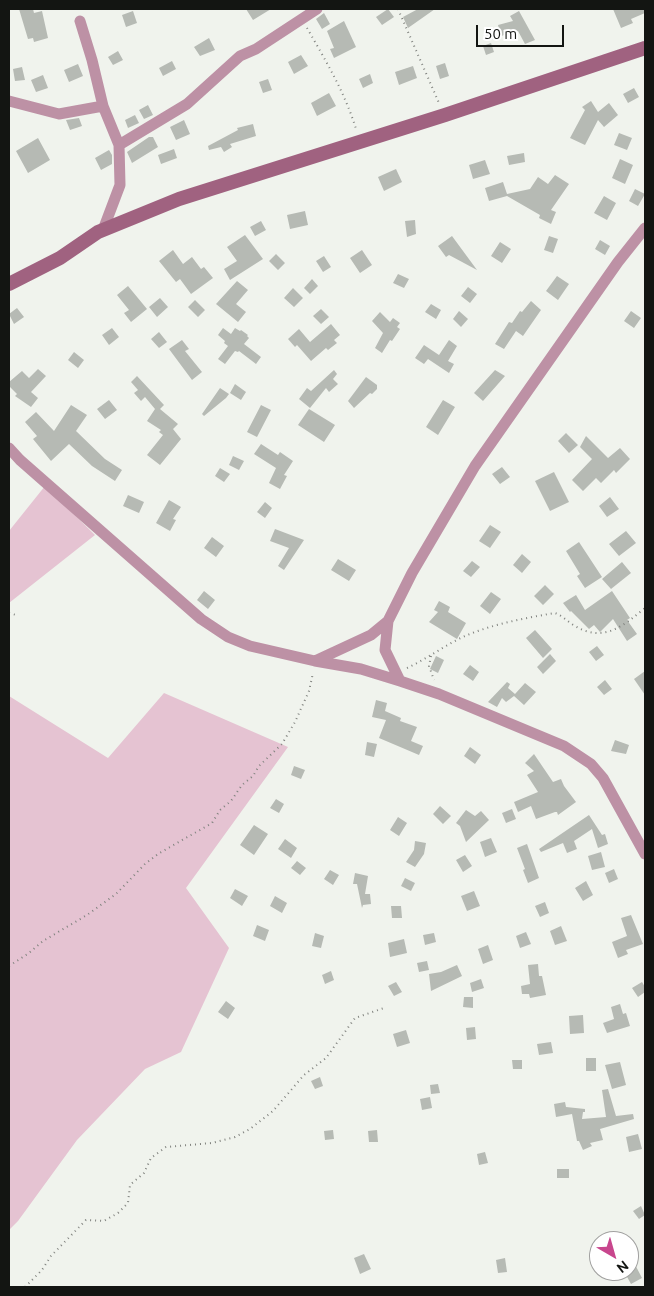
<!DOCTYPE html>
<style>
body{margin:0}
#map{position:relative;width:654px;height:1296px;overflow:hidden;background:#f0f3ed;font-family:Ubuntu,sans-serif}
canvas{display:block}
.frame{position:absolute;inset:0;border:10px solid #131512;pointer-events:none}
.north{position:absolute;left:589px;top:1231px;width:50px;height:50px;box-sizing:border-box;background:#fff;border:1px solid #a1a1a0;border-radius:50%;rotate:142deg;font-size:14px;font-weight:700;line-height:20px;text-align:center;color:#131512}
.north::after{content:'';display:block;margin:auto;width:18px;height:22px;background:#c8468d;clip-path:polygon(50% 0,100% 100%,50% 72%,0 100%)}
.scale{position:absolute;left:476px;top:25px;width:88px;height:22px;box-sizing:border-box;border:2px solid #131512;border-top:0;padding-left:6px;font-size:15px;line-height:18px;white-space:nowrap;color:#131512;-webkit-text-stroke:4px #fff;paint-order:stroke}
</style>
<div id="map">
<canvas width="654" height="1296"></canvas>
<div class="frame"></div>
<div class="north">N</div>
<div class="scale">50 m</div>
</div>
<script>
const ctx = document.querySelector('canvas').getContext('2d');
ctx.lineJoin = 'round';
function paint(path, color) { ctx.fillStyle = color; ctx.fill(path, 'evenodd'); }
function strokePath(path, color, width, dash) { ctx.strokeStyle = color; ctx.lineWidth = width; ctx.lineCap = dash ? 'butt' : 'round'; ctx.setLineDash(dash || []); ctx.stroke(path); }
const green = new Path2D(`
 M45,486L95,535L9,603V531Z
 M164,693L288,747L186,888L229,948L181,1052L145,1069L77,1140L18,1221L9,1230V696L108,758Z`);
const building = new Path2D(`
 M19,9H33L34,13L42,11L48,38L34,42L33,38L28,39Z
 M246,9H271L253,20Z
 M388,9L394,17L382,25L376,17Z
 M418,9H435L408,28L403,17Z
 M613,9H645V13L631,19L633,23L621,28Z
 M133,11L137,23L126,27L122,15Z
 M519,11L535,40L525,44L518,31L501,36L498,25L513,21L510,16Z
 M324,13L330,24L322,29L316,19Z
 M344,21L356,47L334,58L330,49L334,48L327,31Z
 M209,38L215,50L200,56L194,47Z
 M491,43L494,52L486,55L483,46Z
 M118,51L123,60L113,65L108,57Z
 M301,55L308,66L294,74L288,62Z
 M172,61L176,69L163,76L159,68Z
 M445,63L449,76L440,79L436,66Z
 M78,64L83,76L69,82L64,70Z
 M413,66L417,78L399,85L395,72Z
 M22,67L25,80L15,81L13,69Z
 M370,74L373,83L363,88L359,79Z
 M43,75L48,88L36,92L31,80Z
 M268,79L272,90L263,93L259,82Z
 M634,88L639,97L628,103L623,94Z
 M329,93L336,106L317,116L311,103Z
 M591,101L598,112L609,103L618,115L604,127L598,120L585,145L570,138L585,110L582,107Z
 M148,105L153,115L144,119L139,110Z
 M135,115L139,123L128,128L125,120Z
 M79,118L82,126L70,130L66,120Z
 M184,120L190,134L176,140L170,127Z
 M253,124L256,136L230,144L232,147L224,152L221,147L209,150L208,146L238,130L237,128Z
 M619,133L632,138L627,150L614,145Z
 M149,137H153L158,147L132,163L127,152Z
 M38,138L50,160L28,173L16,151Z
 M174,149L177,158L161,164L158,155Z
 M109,150L112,155V164L101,170L95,158Z
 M524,153L525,162L509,165L507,156Z
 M620,159L633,165L625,184L612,178Z
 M485,160L490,174L473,179L469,165Z
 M396,169L402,182L384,191L378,177Z
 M555,175L569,184L551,210L556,212L551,224L539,218L540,215L507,196L489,201L485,188L503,182L507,194L530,189L538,177L548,184Z
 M635,189L645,194L638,206L629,201Z
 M604,196L616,203L607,220L594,213Z
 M305,211L308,225L290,229L287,215Z
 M415,220L416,234L407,237L405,221Z
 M261,221L266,230L255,236L250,227Z
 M245,235L263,259L230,280L224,269L237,261L227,247Z
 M452,236L477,270L449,255L446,257L438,246Z
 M549,236L558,239L553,253L544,250Z
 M600,240L610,246L605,255L595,249Z
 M500,242L511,249L502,263L491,256Z
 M173,250L183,264L192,257L201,269L204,267L213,278L191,294L180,279L176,282L159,261Z
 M362,250L372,265L360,273L350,258Z
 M276,254L285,263L278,270L269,261Z
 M324,256L331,267L323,272L316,261Z
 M398,274L409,279L404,288L393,283Z
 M557,276L569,284L558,300L546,291Z
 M312,279L318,286L310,294L304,288Z
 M237,281L248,290L236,304L246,312L238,322L216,304Z
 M128,286L147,309L131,322L124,313L129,310L117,295Z
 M468,287L477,294L470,303L461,296Z
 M293,288L303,298L294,307L284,298Z
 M160,298L168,307L157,317L149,307Z
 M195,300L205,310L198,317L188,307Z
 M531,301L541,310L523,336L516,331L504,349L495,344L509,322L512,323L520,311L522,312Z
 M431,304L441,310L436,319L425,312Z
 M17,308L24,317L14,324L9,314Z
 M321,309L329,317L321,324L313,316Z
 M459,311L468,319L461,327L453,319Z
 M631,311L641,318L634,328L624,321Z
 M380,312L390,322L393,318L400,323L397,327L400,329L392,341L390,340L382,353L375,348L383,333L372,321Z
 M331,324L340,335L334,340L337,343L328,350L326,348L311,361L297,345L295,347L288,339L299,329L310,342Z
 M112,328L119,337L109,345L102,335Z
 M223,328L231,334L235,328L240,331L241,330L248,335L247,336L249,338L244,344L261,357L256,364L239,351L238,352L235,351L225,364L218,359L228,346L224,343L225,341L218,335Z
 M159,332L167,342L159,348L151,339Z
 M182,340L189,349L185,351L202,372L192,380L169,349Z
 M449,340L457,346L448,361L454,364L449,373L428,359L424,364L415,358L424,345L439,355Z
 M74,352L84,360L78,368L68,360Z
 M38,369L46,376L31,392L38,398L31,407L15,396L17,394L9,386V382L22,371L29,378Z
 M334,370L337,374L333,379L338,384L329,392L326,388L310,408L299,399L307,388L311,391Z
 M495,370L505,376L483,401L474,393Z
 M137,376L164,405L160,409L178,424L173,429L181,439L160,465L147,455L163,435L159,432L161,430L147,421L155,409L145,397L141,401L134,393L138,390L131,382Z
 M366,377L377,385V389L372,394L370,393L354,408L348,401Z
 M235,384L246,392L241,400L230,393Z
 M220,388L229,394L226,398L204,416L202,414Z
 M109,400L117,410L105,419L97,409Z
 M443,400L455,407L438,435L426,427Z
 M71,405L87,415L76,431L105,459L122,470L115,481L92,466L69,444L51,461L33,439L37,436L25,422L36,412L54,431Z
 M261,405L271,410L257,437L247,432Z
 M309,409L335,425L324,442L298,425Z
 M566,433L578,445L569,453L558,441Z
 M586,436L608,458L620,448L630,459L616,473L614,470L601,483L596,478L583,491L572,480L592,459L580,447Z
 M261,444L278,455L280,452L293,461L284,475L287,476L280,489L269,483L276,468L254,454Z
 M233,456L244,461L239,470L229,465Z
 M502,467L510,477L500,484L492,474Z
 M220,468L230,474L224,482L215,476Z
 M554,472L569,502L550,511L535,481Z
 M128,495L144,502L139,513L123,506Z
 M610,497L619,509L607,517L599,506Z
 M169,500L181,507L173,519L176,520L170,531L156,523Z
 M265,502L272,508L265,518L257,512Z
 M490,525L501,532L490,548L479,541Z
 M275,529L304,540L284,570L278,566L289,548L270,541Z
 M626,531L636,543L619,556L609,544Z
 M212,537L224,546L216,557L204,548Z
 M579,542L602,577L585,588L577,576L580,574L566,551Z
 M522,554L531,562L522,573L513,565Z
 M338,559L356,570L349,581L331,570Z
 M472,561L480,567L471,577L463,571Z
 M622,562L631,573L611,589L602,579Z
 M545,585L554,594L543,605L534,596Z
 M204,591L215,600L208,609L197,600Z
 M612,591L630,618L627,620L637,634L627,641L613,619L600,632L594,625L589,629L571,611L570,612L563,603L576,595L585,610Z
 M491,592L501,599L490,614L480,606Z
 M439,601L450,607L448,612L466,623L457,639L429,622L438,612L434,610Z
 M535,630L552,649L543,658L526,638Z
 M597,646L604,655L596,661L589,652Z
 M550,654L556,661L543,674L537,667Z
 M436,656L444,660L438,673L430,669Z
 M470,665L479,672L473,681L463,674Z
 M645,671V695L634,679Z
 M605,680L612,689L604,695L597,687Z
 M507,682L510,684L508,688L515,694L525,683L536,692L524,705L514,696L506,702L502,698L497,707L488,702Z
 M376,700L387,703L385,711L401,718L400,721L417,727L411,741L423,746L419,755L379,738L386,720L372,717Z
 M615,740L629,745L626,754L611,751Z
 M367,742L377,744L374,757L365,755Z
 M470,747L481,755L475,764L464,756Z
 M534,754L553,782L561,779L564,786L576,802L558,815L557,812H555L536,819L531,806L518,812L514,802L538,792L527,775L534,771L525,763Z
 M294,766L305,770L301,779L291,775Z
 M276,799L284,804L279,813L270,808Z
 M440,806L451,816L443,824L433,814Z
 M512,809L516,819L506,823L502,813Z
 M466,810L475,816L481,811L489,820L466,842L460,826L456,823Z
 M589,815L602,835L605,834L608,844L598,848L592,829L574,841L577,849L567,853L563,843L541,852L539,849Z
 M398,817L407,823L399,836L390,830Z
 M254,825L268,834L254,855L240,845Z
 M491,838L497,852L485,857L480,842Z
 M285,839L297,848L291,858L278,849Z
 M415,841L426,843L424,854L415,867L406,862L414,850Z
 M527,844L539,878L528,883L523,870L525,869L517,848Z
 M601,852L605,867L592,870L588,856Z
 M465,855L472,866L463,872L456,860Z
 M297,861L306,868L300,875L291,868Z
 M614,869L618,879L609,883L605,873Z
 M330,870L339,875L333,885L324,879Z
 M355,873L368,876L365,894H370L371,904L363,905L362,908L357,884H353Z
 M405,878L415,883L411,891L401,886Z
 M586,881L593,895L583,901L575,888Z
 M235,889L248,896L242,906L230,898Z
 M474,891L480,906L467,911L461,896Z
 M275,896L287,903L282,913L270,906Z
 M545,902L549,913L540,917L535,906Z
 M391,906H401L402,918H392Z
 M631,915L643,944L626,950L628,954L618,958L612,942L627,936L621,918Z
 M257,925L269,930L265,941L253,936Z
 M561,926L567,941L555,945L550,931Z
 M526,932L531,944L520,948L516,936Z
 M315,933L324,936L321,948L312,946Z
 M434,933L436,942L425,945L423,935Z
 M404,939L407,953L390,957L388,943Z
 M488,945L493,960L483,964L478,949Z
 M427,961L429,970L419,972L417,963Z
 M538,964L539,976H542L546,995L530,998L529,994H522L521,986L530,984L528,965Z
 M457,965L462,976L431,991L429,974L441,972Z
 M331,971L334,980L325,984L322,975Z
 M481,979L484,988L472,992L470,983Z
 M396,982L402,992L394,996L388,986Z
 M642,982L645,987V992L638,997L632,988Z
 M464,997H473V1008L463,1007Z
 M226,1001L235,1008L228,1019L218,1012Z
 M620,1004L623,1014L626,1013L630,1026L607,1033L603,1023L614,1019L611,1007Z
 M583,1015L584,1033L570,1034L569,1016Z
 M475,1027L476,1039L467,1040L466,1028Z
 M406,1030L410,1043L397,1047L393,1034Z
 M551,1042L553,1053L539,1055L537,1044Z
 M586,1058H596V1071H586Z
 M512,1060H522V1069H513Z
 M620,1062L626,1085L612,1089L605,1065Z
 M320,1077L323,1086L315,1089L311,1081Z
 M438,1084L440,1093L431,1094L430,1085Z
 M608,1089L616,1116L633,1114L634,1119L600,1129L603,1140L590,1143L592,1146L583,1150L579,1141H577L572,1114L556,1117L554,1104L565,1102L566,1107L585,1109V1112H583L582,1119L606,1117L602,1090Z
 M430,1097L432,1108L422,1110L420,1099Z
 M333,1130L334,1139L325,1140L324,1131Z
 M377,1130L378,1142H369L368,1131Z
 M638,1134L642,1149L629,1152L626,1137Z
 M485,1152L488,1163L479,1165L477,1154Z
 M557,1169H569V1178H557Z
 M641,1206L645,1215L639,1219L633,1211Z
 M629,1253L642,1278L631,1284L626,1275L629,1274Z
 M364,1254L371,1269L360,1274L354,1258Z
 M505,1258L507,1272L498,1273L496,1260Z`);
const path = new Path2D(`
 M398,9L439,103
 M307,28C326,61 345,93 356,129
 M9,613L16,615
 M431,656L429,666L434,680
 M407,668C427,659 445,645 465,636C493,624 525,618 555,613C563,616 568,622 575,626C604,643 623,626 645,608
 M9,966L29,953L43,941L87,915L116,894L145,864L158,854L212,823L220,810L231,801L242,785L253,776L259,766L282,744L295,722L309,691L313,673
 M25,1287L42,1270L51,1256L86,1220L104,1221L118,1213L128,1203L130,1185L144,1173L151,1158L166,1147L212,1143L235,1137L250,1129L273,1111L304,1075L326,1058L355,1018L384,1008`);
const minor = new Path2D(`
 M80,21L92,60L103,106L119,145L120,185L103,230
 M9,101L59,114L103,106
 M119,145L187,104L240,56L256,49L317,9
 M9,448L20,460L201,619L228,637L250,646L315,661L361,669L400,681L439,694L564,746L591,764L603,778L645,854
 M315,661L371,635L388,621
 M400,681L385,650L388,621L412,573L475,466L618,262L645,228`);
const secondary = new Path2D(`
 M9,284L60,258L98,232L179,199L445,115L645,48`);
paint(green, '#e5c3d2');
paint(building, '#b6bab4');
strokePath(path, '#81837f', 2, [1, 4]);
strokePath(minor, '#bd91a5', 11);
strokePath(secondary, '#a06280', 14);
</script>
